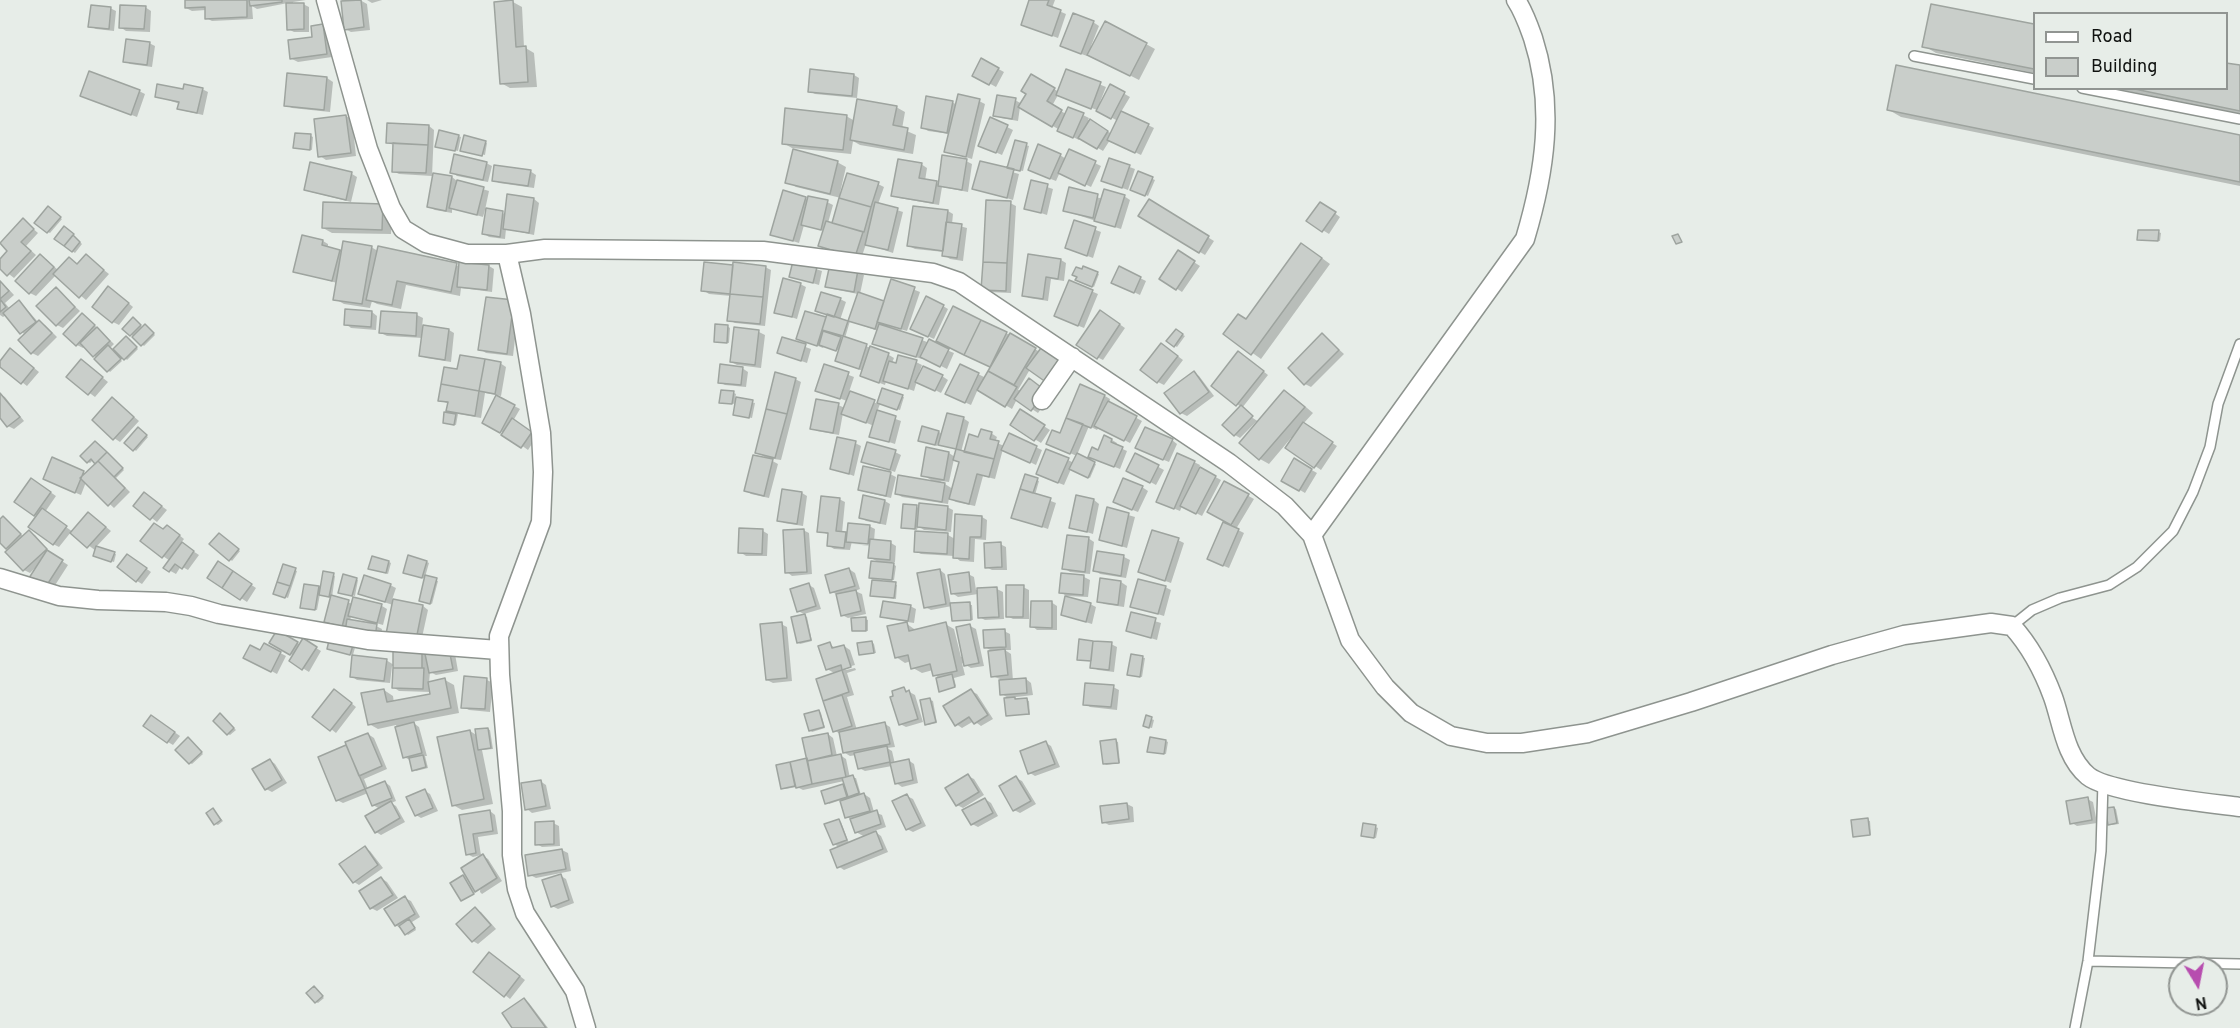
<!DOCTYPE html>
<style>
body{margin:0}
#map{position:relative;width:2240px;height:1028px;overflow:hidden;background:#e7ede8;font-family:Overpass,sans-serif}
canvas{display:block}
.legend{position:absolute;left:2033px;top:12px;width:195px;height:78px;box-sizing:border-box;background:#e7ede8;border:2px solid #919592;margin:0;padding:8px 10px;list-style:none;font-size:18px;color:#101210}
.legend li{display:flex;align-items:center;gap:12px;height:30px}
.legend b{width:30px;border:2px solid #919592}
.north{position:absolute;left:2168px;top:956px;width:60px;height:60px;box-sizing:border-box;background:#e7ede8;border:2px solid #919592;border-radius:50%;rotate:170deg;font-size:16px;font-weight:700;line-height:24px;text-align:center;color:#101210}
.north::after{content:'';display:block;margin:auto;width:21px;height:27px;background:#b74daf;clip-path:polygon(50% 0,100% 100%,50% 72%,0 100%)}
</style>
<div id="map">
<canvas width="2240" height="1028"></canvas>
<ul class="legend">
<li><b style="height:8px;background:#fff"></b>Road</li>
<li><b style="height:16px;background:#c9ceca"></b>Building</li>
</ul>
<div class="north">N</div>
</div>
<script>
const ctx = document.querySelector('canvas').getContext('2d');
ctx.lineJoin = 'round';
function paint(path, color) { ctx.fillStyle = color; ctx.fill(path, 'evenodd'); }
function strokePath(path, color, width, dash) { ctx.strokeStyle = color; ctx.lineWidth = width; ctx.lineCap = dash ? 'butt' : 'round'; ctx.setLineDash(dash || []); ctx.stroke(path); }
const shadow = new Path2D(`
 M186,0H306L293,2V4H303L309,7V32H294L288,29V3L257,9L252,6L253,19L212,21L206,18V10L192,11L186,8Z
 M342,0H360L367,4L370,30L351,32L345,29Z
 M367,0H382L372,3Z
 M1031,0H1055L1052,8L1066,14L1058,38L1022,25Z
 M513,2L522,7L524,47L534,53L537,87L510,88L501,83Z
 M1932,6L2034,26V73L1936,53L1924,46Z
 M145,7L151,11L150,32L126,31L120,27Z
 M110,8L116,11L114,31L96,29L90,26Z
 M1093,22L1099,26L1091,46L1093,47L1146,44L1155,49L1139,80L1088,54L1087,56L1068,49Z
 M323,26L328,29L332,57L298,62L292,59L314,38Z
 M149,43L155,46L152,67L130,64L125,61Z
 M982,60L1004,72L996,87L974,75Z
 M2240,67V114L2112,88H2226Z
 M1067,71L1106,87L1100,102L1102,103L1111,86L1130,97L1121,112L1154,128L1141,155L1110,140L1103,151L1080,137L1079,140L1065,133L1020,107L1018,121L1001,118L995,115L1015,100L1022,104L1028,93L1032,76L1059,92ZM1058,95L1097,110L1118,121L1112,134L1088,120L1089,118L1083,115L1066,114L1052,106Z
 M289,75L327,78L333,82L330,112L292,108L286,105Z
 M854,75L859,78L857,98L815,94L809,91Z
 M202,89L208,92L203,115L185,111L179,108L180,104L156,96Z
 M139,91L145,94L137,117L82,96Z
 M979,101L985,104L972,159L946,151L950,134L928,131L922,127L952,102L957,105Z
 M896,107L905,112L902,129L916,135L913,154L860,145L853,141L851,154L792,148L783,143L846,116L855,121Z
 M1889,110L2240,137V186L1901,117Z
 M346,116L352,119L356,156L326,160L320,156Z
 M991,119L1013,130L1002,155L986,148Z
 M429,126L434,130L432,176L399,174L393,171V145L387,142Z
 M311,136L313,137L312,150L295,147Z
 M458,136L461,137L458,151L439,147Z
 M485,142L487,143L485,155L462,150Z
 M1016,142L1029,146L1023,171L1011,169Z
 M1070,151L1101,166L1091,187L1060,172L1056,181L1035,173L1060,155L1066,159Z
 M1110,160L1135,169L1128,190L1103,181Z
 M966,161L972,164L968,192L942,187L939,205L899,198L893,195L921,164L927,168L925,181L940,184Z
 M837,162L846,167L840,193L878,184L884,187L878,204L903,212L893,253L866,244L861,259L826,249L820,245L824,231L804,225L799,243L771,234L805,199L827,202L833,205L828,223L833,224L841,198L796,187L787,182Z
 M486,163L492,166L488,182L457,176L452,172Z
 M981,163L1019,174L1013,200L974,188Z
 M312,164L352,174L357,177L351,202L311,192L305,189Z
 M530,171L536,175L534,188L499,183L493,180Z
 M1139,173L1155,180L1148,196L1132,189Z
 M452,177L457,181L489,191L485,210L506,214L534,199L539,203L534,235L506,229L505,239L489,237L483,233L487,210H485L483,217L452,208V213L435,210L429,207Z
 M1032,182L1053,189L1047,215L1026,208Z
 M1070,189L1103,199L1124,196L1130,200L1121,229L1065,211Z
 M1149,201L1214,241L1205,255L1140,216Z
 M324,203L392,210L391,234L332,233L323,228Z
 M1010,203L1016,206L1011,293L988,292L983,289Z
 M1326,207L1340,217L1329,234L1308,221Z
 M50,210L62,219L50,233L48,232Z
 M948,211L953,214L952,224L967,228L963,261L950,259L944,255V252L915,249L909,246Z
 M23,220L38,233L26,246L36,255L14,278L0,267V261L9,251Z
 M1075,222L1101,232L1093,258L1066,248Z
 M67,229L82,244L75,253L72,251Z
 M2158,232L2161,233L2160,241L2139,239Z
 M323,241L328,244V248L342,253L371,247L378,251L456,265L460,267L489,266L494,269L492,292L461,288L460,296L406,285L401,309L377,304L372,301L370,308L344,304L335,299L337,283L295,271Z
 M1311,250L1330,264L1261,359L1226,334L1247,321Z
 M1178,252L1200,266L1182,292L1161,278Z
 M86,256L109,274L86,300L56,275L36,296L30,293L46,259L59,271L78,265Z
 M1061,260L1066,263L1064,281L1051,279L1048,301L1029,298L1023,295Z
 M794,262L822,271L819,285L790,276Z
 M765,267L771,270L765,326L735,323L729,320L731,296L709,294L703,290Z
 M858,272L864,275L860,294L885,303L892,281L920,292L907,331L883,324L882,327L922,340L954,353L947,369L923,357L922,359L880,346L878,331L850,321L845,338L889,355L894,358L892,363L916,362L922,365L919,373H921L924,368L942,376L948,380L941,393L917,381L914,391L886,381L885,385L867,378L863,371L837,361L840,351L824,346L823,348L798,338L806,313L826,319L840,299L846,302L840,320L849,322L858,294L833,289L827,286ZM829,331L845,336L843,340L828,333Z
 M1097,273L1099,274L1094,287L1077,280L1078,276Z
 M1140,278L1146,281L1140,295L1119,285Z
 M0,280L14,295L5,303L10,309L19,302L24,306L38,322L45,325L57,337L38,356L32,353L25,335L6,315L3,317L0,315Z
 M1070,282L1098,294L1084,328L1062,319Z
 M800,284L806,287L797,319L776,312Z
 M56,289L80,311L63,328L57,325Z
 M114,291L133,307L119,325L113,322Z
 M519,305L513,356L486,353L480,349Z
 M943,306L948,309L934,339L917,331Z
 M372,312L377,316L376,330L351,328L346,324Z
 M382,312L417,315L423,318L422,327L449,330L454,333L451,362L426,358L420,355L423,338L387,336L381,333Z
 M1106,315L1125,328L1103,360L1097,357Z
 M88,319L114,344L110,348L122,361L110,372L85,346L83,348L77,345Z
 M135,320L143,328L148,327L155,335L144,346L124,328Z
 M727,326L730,328L729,343L716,341Z
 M735,329L759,332L765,335L761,368L737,365L731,362Z
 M1176,331L1185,336L1177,347L1168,341Z
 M1006,333L1040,352L1018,390L1051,395L1038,413L1017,399L1012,409L978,389L971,405L953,397L978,374L986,378L992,367L943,344Z
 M1323,335L1344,354L1311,387L1305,384Z
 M129,339L138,349L127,360L125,358Z
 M783,339L811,349L807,363L779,353Z
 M1167,348L1183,360L1164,385L1158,382Z
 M16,353L39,372L27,386L0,365V363Z
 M1244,356L1268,375L1242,408L1249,412L1247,411L1245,413L1259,422L1285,392L1294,397L1313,413L1303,424L1337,446L1321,470L1287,447L1293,439L1291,438L1269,464L1260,459L1258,423L1256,422L1240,438L1235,435L1241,407L1237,404Z
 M500,363L506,367L501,396L485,393L481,418L458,414L456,425L444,423L446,413L457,415L448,410L449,404L439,400L459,371Z
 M87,365L108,382L95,397L68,377Z
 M825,366L854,377L849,392L878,404L883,390L904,397L900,410L880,404L877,412L901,421L895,444L871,436L874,426L843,413L839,435L817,431L812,428L838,405L845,408L847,401L817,390Z
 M742,368L748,372L746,387L725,385L719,382Z
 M1194,373L1199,376L1214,396L1187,416L1181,413Z
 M795,379L801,382L781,460L767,458L778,464L769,498L751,494L746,490L768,459L756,452Z
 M734,393L736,394L735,399L755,403L752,418L737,415L736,404L723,403Z
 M0,394L5,397L24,421L14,429L8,426L0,416Z
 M1105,396L1110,399L1109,403L1142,421L1130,443L1099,427L1097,430L1089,426L1077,455L1096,464L1090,478L1071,469L1064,485L1043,477L1068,460L1074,463L1077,456L1053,446L1060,435Z
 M497,397L520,409L513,421L537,436L528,450L504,433L484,423Z
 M113,399L139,421L120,442L114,438Z
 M1026,415L1050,430L1041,443L1012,425Z
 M963,418L969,422L961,452L965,453L979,439L991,433L997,437L995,442L1004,446L1009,435L1042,450L1036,465L1003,449L995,479L983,476L975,506L956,502L949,498L948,504L902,497L896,493L934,482L923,475L949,453L955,457L957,450L938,443L937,446L922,441L939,432L942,434ZM954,459L960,462L953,489L940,481L949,482Z
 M141,431L148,437L136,451L134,449Z
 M1112,440L1117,443L1116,446L1127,451L1120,469L1095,459L1099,452Z
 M1172,440L1177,444L1169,462L1142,451Z
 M855,443L861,446L854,476L832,468Z
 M98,444L124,470L116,478L130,492L114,508L86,482L81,495L50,482L53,459L87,474L98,463L93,460L90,463L88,462Z
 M895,452L901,455L895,472L863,461Z
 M1136,455L1164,470L1156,485L1128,470Z
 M1294,460L1317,473L1305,493L1283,480Z
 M1194,462L1200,465L1199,468L1221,480L1202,516L1182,506L1180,511L1163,504Z
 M890,474L896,477L891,498L865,492L859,489Z
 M1037,480L1039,481L1035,495L1056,503L1048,529L1013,517Z
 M37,483L56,496L45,512L73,532L89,513L111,531L96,547L116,554L114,562L97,557L96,551L71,532L59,547L53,544L37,516L16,502Z
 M1225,483L1254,499L1236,529L1244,533L1229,568L1214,562L1224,524L1233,525L1209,511Z
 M1142,487L1148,491L1138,512L1120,505Z
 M802,493L807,496L803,526L784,523L779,520Z
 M145,494L167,510L157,522L135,505Z
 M839,499L845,502L842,533L849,535L869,526L875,529L874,541L891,543L896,546L895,562H889L896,566L894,580L873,578L880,563L869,557L870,546L853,544L876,546L877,543L852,541L850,550L834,549L828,545L830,535L819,531Z
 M1094,500L1099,504L1093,534L1071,527Z
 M885,501L890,504L886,525L866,521L860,517Z
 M905,505L920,508L947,507L953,510L951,532L924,530L918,526L917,530L902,527Z
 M1108,509L1135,517L1127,548L1101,540Z
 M982,517L987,520L986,540L975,539L974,562L960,561L954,556L921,554L915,551L948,535L955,539Z
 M3,518L24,537L29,532L35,535L51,554L68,565L52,590L36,567L30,573L24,570L10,550L0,541V521Z
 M173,530L184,539L181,543L199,555L188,570L181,566L176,574L165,568L170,561L163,556L164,531Z
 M803,530L809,533L812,574L792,576L787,572Z
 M763,531L768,534L767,556H746L740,552Z
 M222,536L240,551L232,561L230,559Z
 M1088,538L1094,542L1090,574L1070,572L1064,568Z
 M1178,540L1184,543L1171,583L1140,572Z
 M1000,544L1006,547L1007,570H992L986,567Z
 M1098,552L1124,557L1130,560L1126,578L1100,574L1095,570Z
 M133,559L151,572L142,584L137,581Z
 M389,562L391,563L388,574L372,569Z
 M427,562L429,563L425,577L438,581L432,604L423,601L426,579L407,573Z
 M219,563L256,588L247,602L209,577Z
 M849,569L855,573L860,589L855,591L862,594L866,614L848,618L842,615L838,595L832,592Z
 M295,570L297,571L288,598L277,594Z
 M940,570L945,574L951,605H972L973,620H953L952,606L931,610L925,607Z
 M968,574L974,577L976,590L997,589L1003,592L1004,619L985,620L979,617L978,594L958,597L952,593Z
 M333,575L335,576L332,597L353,604L382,606L387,609L383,625L351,616L350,621L374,625L382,629L380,639L326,621L332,597L320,594L317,610L304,608L319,588L321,589Z
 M1084,577L1090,580L1088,597L1066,596L1061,592Z
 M356,579L358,580L355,596L342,593Z
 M1102,580L1121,582L1127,586L1124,607L1104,604L1099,601Z
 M895,584L897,585L896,599L872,595Z
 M390,585L396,588L392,600L423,606L428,610L421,642L393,605L365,596Z
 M809,585L814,588L821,609L804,614L798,611Z
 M1023,587L1029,590V619H1013L1007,616Z
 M1165,587L1171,590L1164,616L1132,606Z
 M1051,602L1057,606V630H1037L1032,626Z
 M1090,604L1096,607L1092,624L1062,615Z
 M910,606L916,609L914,623L888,619L882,616Z
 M1132,614L1161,623L1157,640L1128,631Z
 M805,616L807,617L812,641L800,644L798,642Z
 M865,619L868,620V631L853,630Z
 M781,624L787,627L792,681L773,683L767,680Z
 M907,624L917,631L945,624L954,629L961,657L964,656L970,626L976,629L984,666L971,668L962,663L965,675L954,678L956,686L941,690L940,679L935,675L933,670L922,673L913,668L911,661L905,663L896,657Z
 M1004,631L1010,634L1011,650H1005L1011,654L1013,681L1026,679L1031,683L1033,695L1008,698L1002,694L1000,679L992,676L990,650L985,647Z
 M277,632L301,645L303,640L321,651L309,672L291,661L294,656L271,642Z
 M872,642L874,644L876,653L860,654Z
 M356,644L353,655L331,649Z
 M830,644L836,649L844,646L850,650L855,665L844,668L846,670L855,668L856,670L847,673L854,695L847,697L857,730L885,724L890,727L895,747L887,748L892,751L895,764L908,760L914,764L918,783L902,787L896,783L892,766L865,771L859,768L856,755L850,756L845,753L840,734L834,730L818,680L836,674L827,669Z
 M1111,644L1117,647L1114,672L1098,670L1092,667L1093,661L1081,660Z
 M265,645L286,656L277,674L245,657L261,652Z
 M422,653L426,655L455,654L458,671L436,675L430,672L429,683L445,680L454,685L459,713L412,722L419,727L427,756H425L428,768L416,771L410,760L404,757L396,725L378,729L369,724L384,690L393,696L394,703L432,695L431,692L399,691L393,687L394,666H392L390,683L357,680L351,676L386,660L394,665Z
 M1132,656L1145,658L1142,677L1131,675Z
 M465,678L487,680L493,683L490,712L469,710L463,707Z
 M1113,687L1119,690L1117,710L1090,707L1085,704Z
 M904,689L915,695L923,722L906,727L900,724Z
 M971,691L977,694L993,719L981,726L974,721L962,728L956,724Z
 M340,694L356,707L336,733L331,729Z
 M930,700L933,701L937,723L928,725L926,724Z
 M1027,700L1029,701L1030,715H1007Z
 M819,711L821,713L825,728L812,732L810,730Z
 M223,717L236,730L230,735L228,734Z
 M1147,717L1154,720L1152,728L1147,727Z
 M157,720L180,736L173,745L168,742Z
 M488,729L490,730L493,749L482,750L493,804L462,810L453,805L470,731L478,736Z
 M368,734L374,738L387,769L364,779L368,789L385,782L390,786L396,801L391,803L396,806L405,822L381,835L376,832L380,809L373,805L368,793L343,803L337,800L320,758L348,746Z
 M828,734L833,738L837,756L840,755L846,759L850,778H856L861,795L864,794L870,798L874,812L882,815L886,827L874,831L881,836L888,852L844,870L838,866L839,847L834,844L839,820L841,822L849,843L865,837L856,832L852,820L847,817L841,800L829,804L823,792L846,784L844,781L803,790L797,787L785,789L783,788L778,766L808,759Z
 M190,740L203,754L192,764L190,763Z
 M1116,741L1118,742L1120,763L1106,765L1104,763Z
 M1166,741L1168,742L1166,754L1151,752Z
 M1046,743L1051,746L1060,767L1035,776L1030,773Z
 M270,760L275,764L287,783L272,792L266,789Z
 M968,776L974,779L984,795L963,808L957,805Z
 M1016,778L1022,781L1036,804L1020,813L1014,810Z
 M540,781L546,785L551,809L532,813L527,809Z
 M425,791L430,794L438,811L421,818L416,815Z
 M907,796L913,799L926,826L913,832L907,829Z
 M985,799L991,803L998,816L978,827L972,824Z
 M2087,799L2093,802L2097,823L2077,826L2072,823Z
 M1127,804L1133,807L1134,822L1109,825L1103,822Z
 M2114,808L2116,809L2119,824L2112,825L2109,824Z
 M213,809L223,821L218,825L215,824Z
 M490,811L495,815L498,834L478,837L481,855L473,857L467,854L461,816Z
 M1867,820L1870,821L1871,835L1854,836Z
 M553,823L559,826L560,846L542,847L537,844Z
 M1375,827L1378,828L1376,838L1365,837Z
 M365,848L370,851L383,868L359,885L354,882Z
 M562,850L568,853L571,871L536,878L530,875Z
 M483,856L488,859L502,881L482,894L480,892Z
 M561,876L566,879L574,903L558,909L552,906Z
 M381,878L387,882L398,898L377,911L371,908Z
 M405,898L411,901L420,917L412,922L416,930L408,935L396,925Z
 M475,909L481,912L496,929L478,944L473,941Z
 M495,957L525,980L510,999L505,995Z
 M314,988L324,998L318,1003L316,1002Z
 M524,999L529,1003L548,1028H514Z`);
const building = new Path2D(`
 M185,0H247V17L205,19V7L185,8Z
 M249,0H282V2L250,6Z
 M361,0L364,27L344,30L341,1Z
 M513,0L516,47L526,46L528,82L500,84L494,2Z
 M1029,0H1049L1047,5L1061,10L1052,36L1021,25Z
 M286,3H304V29L287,30Z
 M1931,4L2034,24V69L1922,47Z
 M91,5L111,7L109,29L88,27Z
 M120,5L146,6L144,29L119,28Z
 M1073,13L1094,21L1081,54L1060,46Z
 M1105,21L1147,43L1130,76L1087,55Z
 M323,24L327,54L290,59L288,40L312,37L311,26Z
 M126,39L150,42L147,65L123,62Z
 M981,58L999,68L989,85L972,76Z
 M2226,63L2240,65V111L2130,88H2226Z
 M1896,65L2240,135V182L1887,110Z
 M810,69L854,74L852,96L808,92Z
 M1066,69L1101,82L1091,109L1056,95Z
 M89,71L140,90L131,115L80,96Z
 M287,73L327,77L324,110L284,106Z
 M1031,74L1055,88L1047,101L1062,110L1052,127L1018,107L1026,94L1021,91Z
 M157,84L183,89L184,84L203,88L197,113L177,109L179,102L155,97Z
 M1110,84L1125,92L1111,119L1096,111Z
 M958,94L980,99L966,157L944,152Z
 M997,95L1016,98L1012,119L993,116Z
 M926,96L953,101L947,133L921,128Z
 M857,99L897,106L893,125L908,128L904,150L850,140Z
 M1068,107L1084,113L1073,138L1057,131Z
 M785,108L847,115L843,150L782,144Z
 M1121,111L1149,124L1135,153L1107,140Z
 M346,115L351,153L318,157L314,119Z
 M990,117L1008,125L996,153L978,146Z
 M1090,119L1108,131L1097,149L1078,138Z
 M387,123L429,125L428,145L386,143Z
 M439,130L459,135L455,151L435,147Z
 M295,133L311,134L310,150L293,148Z
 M464,135L486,141L482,156L460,151Z
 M1015,140L1027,143L1020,171L1007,168Z
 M393,143L428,145L426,173L392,172Z
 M1038,144L1061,154L1050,179L1028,170Z
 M793,149L838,161L830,194L785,183Z
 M1069,149L1096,161L1085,186L1058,173Z
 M454,154L487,162L483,180L450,173Z
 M942,155L967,159L962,190L938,186Z
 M1109,158L1130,165L1122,188L1101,181Z
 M898,159L922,163L919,178L937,181L933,203L891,196Z
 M980,161L1014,169L1007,198L972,189Z
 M310,162L352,172L346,200L304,190Z
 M494,165L531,170L528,186L492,181Z
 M1138,171L1153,177L1145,196L1130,190Z
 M433,173L452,176L446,211L427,207Z
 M847,173L879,182L871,207L839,198Z
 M457,180L484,187L477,215L449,208Z
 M1031,180L1048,184L1041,213L1024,209Z
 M1069,187L1098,194L1093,218L1063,211Z
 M1104,189L1125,195L1115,227L1094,221Z
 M783,190L806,197L793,241L770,235Z
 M507,194L534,198L529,233L503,229Z
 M808,196L828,200L821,230L801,225Z
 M839,198L871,207L864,232L832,223Z
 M1149,199L1209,236L1199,253L1138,216Z
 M986,200L1011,201L1007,263L983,262Z
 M323,202L383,204L382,230L322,228Z
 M875,202L898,208L888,250L865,245Z
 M1320,202L1336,212L1322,232L1306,221Z
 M48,206L61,217L47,233L34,223Z
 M913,206L948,210L943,251L907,246Z
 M486,208L503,211L500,237L482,234Z
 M23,218L34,229L21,242L31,251L7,276L0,269V259L7,251L0,243Z
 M1074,220L1096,227L1087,256L1065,248Z
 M826,221L863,232L855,257L818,246Z
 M946,222L962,224L957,258L942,256Z
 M64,226L74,234L64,246L54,239Z
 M2138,230H2159L2158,241L2137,240Z
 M1678,234L1682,242L1676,244L1672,236Z
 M73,235L80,242L72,252L64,246Z
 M302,235L323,240L322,245L340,250L332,281L293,272Z
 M343,241L372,246L362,304L333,300Z
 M1301,243L1322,258L1251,355L1223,334L1238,314L1246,319Z
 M378,246L457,263L451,292L397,281L392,305L366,300Z
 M1178,250L1195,261L1176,290L1159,279Z
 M40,254L54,267L29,294L15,281Z
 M86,254L104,270L79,298L53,274L69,257L77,264Z
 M1028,254L1061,259L1058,279L1046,277L1043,299L1022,296Z
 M793,261L817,267L813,283L789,277Z
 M459,262L489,265L487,290L457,287Z
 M704,262L733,265L730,294L701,291Z
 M733,262L766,266L763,297L730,294Z
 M983,262L1007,263L1006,291L981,290Z
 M830,264L858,270L854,292L825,287Z
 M1083,266L1098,272L1092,287L1075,280L1077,277L1072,275L1076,267L1082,269Z
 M1119,266L1141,277L1134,293L1111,283Z
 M783,278L801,283L792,317L774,313Z
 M891,279L915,287L901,329L877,322Z
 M1069,280L1093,290L1078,326L1054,316Z
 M0,281L9,291L0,299L6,307L0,312Z
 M108,286L129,303L112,323L92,307Z
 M56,287L75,307L56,326L36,306Z
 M821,292L841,298L834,317L815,311Z
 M858,292L884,301L875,329L848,321Z
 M730,294L763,297L760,324L727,321Z
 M926,296L944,305L928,337L910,329Z
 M486,297L514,300L507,354L478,350Z
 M19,300L36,322L20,334L3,313Z
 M953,306L981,320L964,355L936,341Z
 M345,309L372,311L371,327L344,325Z
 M1100,310L1120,324L1097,359L1076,345Z
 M381,311L417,313L416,336L379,333Z
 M805,311L826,317L817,346L796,339Z
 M82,313L95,325L76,346L63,334Z
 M827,314L848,321L843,336L822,330Z
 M133,317L141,325L130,336L122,329Z
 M39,320L52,333L31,354L18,340Z
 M981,320L1007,332L990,367L964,355Z
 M145,324L154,333L141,346L132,337Z
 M715,324L728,325L727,343L714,342Z
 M879,324L923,338L916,357L872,344Z
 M423,325L449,329L445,360L419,356Z
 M97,327L110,341L93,357L80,343Z
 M734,327L759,330L755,365L730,362Z
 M1176,329L1183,334L1174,347L1166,341Z
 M823,331L841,337L836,351L819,345Z
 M1010,333L1036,348L1014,385L988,371Z
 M1322,333L1339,350L1304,385L1288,368Z
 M126,336L137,347L124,360L113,349Z
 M843,336L867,344L859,369L835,361Z
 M782,337L806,344L801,361L777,353Z
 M929,339L949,349L940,367L920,357Z
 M1161,343L1178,356L1157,383L1140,370Z
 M1044,344L1067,361L1050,385L1026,368Z
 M108,345L121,359L107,372L94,359Z
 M870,346L889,353L879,383L860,376Z
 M10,348L34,368L21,384L0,367V361Z
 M1238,351L1264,371L1236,406L1211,386Z
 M460,355L485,359L479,391L441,384L444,367L457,369Z
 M898,355L917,360L908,389L883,381L889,361L896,363Z
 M81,359L103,377L88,395L66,377Z
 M485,359L501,362L495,394L479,391Z
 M720,364L743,367L741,385L718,383Z
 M824,364L849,372L840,399L815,391Z
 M960,364L979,373L965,403L945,394Z
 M923,366L943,375L935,391L915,382Z
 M988,371L1017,387L1005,407L977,390Z
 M1194,371L1209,392L1180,414L1164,393Z
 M775,372L796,378L787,414L766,409Z
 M1029,378L1046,391L1031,411L1014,399Z
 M441,384L479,391L475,416L446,411L448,402L438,401Z
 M1080,384L1105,395L1091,428L1066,418Z
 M882,388L903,395L897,410L877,403Z
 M721,390L734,391L732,404L719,403Z
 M1284,390L1305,407L1259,460L1239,443Z
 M850,391L875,400L866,423L841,414Z
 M0,393L20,417L7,427L0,418Z
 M496,395L515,405L500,433L482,423Z
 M112,397L134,417L113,440L92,420Z
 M736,397L753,400L749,418L733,415Z
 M816,399L839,403L833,433L810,429Z
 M1108,401L1137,416L1124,441L1094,426Z
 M1241,405L1253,416L1234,436L1222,425Z
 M766,409L787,414L775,458L755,453Z
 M1020,409L1045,425L1034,441L1010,425Z
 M877,410L896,416L889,442L869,437Z
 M444,412L456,414L454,425L443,423Z
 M947,413L964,417L956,449L938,445Z
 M512,418L532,432L521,448L501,435Z
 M1066,418L1083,424L1070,454L1046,444L1052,430L1060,433Z
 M1303,422L1333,442L1314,468L1285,448Z
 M922,426L939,431L935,445L918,441Z
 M138,427L147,435L133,451L124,443Z
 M1145,427L1173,439L1163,460L1135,448Z
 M981,429L992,432L990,439L999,441L994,459L964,452L969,434L978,437Z
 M1009,433L1037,446L1030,463L1001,450Z
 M1104,435L1112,439L1111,442L1123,447L1114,467L1088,457L1092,447L1098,450Z
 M837,437L856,441L849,474L830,469Z
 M95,441L107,452L95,464L91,459L87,463L80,456Z
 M867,442L896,450L890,470L861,462Z
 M926,447L949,452L944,480L921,476Z
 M956,449L994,459L989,477L977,474L969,504L949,499L959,462L953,460Z
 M1046,449L1069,458L1058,483L1036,474Z
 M107,452L123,468L114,477L98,461Z
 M1077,453L1095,462L1088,478L1069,469Z
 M1135,453L1159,465L1150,483L1126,471Z
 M1177,453L1195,461L1174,509L1156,502Z
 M753,455L773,459L764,496L744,491Z
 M52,457L84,471L75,493L43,479Z
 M1294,458L1312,469L1299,491L1281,481Z
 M98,461L125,488L108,506L80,478Z
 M863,466L891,472L886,496L858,490Z
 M1200,467L1216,476L1196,514L1180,506Z
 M1025,474L1038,478L1033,493L1020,489Z
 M898,475L945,483L942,502L895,494Z
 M31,478L51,492L34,516L14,502Z
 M1123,478L1143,486L1132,510L1113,502Z
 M1224,481L1249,494L1231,525L1207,512Z
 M782,489L802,492L797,524L777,521Z
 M1020,489L1051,498L1042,527L1011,518Z
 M144,492L162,506L150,520L133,506Z
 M863,495L885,500L880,523L859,518Z
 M1076,495L1094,499L1087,532L1069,528Z
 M821,496L840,498L836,531L846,532L844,548L827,546L828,533L817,532Z
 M919,503L948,506L946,530L917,527Z
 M903,504L917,505L915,529L901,528Z
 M1107,507L1129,513L1122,546L1099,540Z
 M42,508L67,526L53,545L28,527Z
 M88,512L106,527L87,548L70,533Z
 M955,514L982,516L981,537H970L969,559L953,558Z
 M3,516L21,534L6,549L0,543V519Z
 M1223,522L1239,529L1223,566L1207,559Z
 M154,523L163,529L167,525L180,535L162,558L140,541Z
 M848,523L870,525L868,544L846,542Z
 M739,528L763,529L762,554L738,553Z
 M804,529L807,572L785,573L783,530Z
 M29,530L47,549L23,571L5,552Z
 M1152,530L1179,538L1165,581L1138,572Z
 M915,531L948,533L947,554L914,552Z
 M219,533L239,549L229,561L209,544Z
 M1067,535L1089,537L1085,572L1062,569Z
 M870,539L891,541L890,560L868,558Z
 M182,542L194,551L182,569L175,564L169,572L163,568Z
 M1001,542L1002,567L985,568L984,543Z
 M96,546L115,552L111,562L93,556Z
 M47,550L63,560L45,588L29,578Z
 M1097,551L1124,555L1121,576L1093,571Z
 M127,554L147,568L136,582L117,567Z
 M408,555L427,561L422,578L403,573Z
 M372,556L389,561L386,573L368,569Z
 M218,561L233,571L222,588L207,578Z
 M871,561L894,563L892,580L869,578Z
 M283,564L296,568L290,586L277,582Z
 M849,568L855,586L830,593L825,575Z
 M940,569L946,604L924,608L917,573Z
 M233,571L252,584L240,600L222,588Z
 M323,571L334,573L329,597L319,595Z
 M969,572L971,592L951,594L948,575Z
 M1061,573L1084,575L1083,595L1059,593Z
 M343,574L357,578L352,596L338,593Z
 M364,575L391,584L385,602L358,594Z
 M425,575L437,578L430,604L419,601Z
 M1100,578L1121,581L1118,605L1097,602Z
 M1138,579L1166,586L1158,614L1130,607Z
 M872,580L896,582L894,598L870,596Z
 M277,582L290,586L285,598L273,594Z
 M809,583L816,606L797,612L790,589Z
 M304,584L319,586L315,610L300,608Z
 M1006,585H1024L1023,617H1006Z
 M997,587L999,617L978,618L977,588Z
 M856,590L861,611L841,616L836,594Z
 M331,595L349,600L342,627L324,622Z
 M1065,596L1091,603L1086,622L1061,615Z
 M353,597L382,604L377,623L348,616Z
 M393,599L423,605L416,640L386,634Z
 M883,601L911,605L908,621L880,617Z
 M1031,601H1052V628L1030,627Z
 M970,602L971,620L952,621L950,603Z
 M1131,612L1156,618L1151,638L1126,631Z
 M805,614L811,640L797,643L791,617Z
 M866,617V631H852L851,618Z
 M347,619L377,624L375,637L345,632Z
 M782,622L787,678L766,680L760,624Z
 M907,622L909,631L946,622L957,671L933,676L930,664L911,669L908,655L895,658L887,626Z
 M970,624L979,663L964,666L956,627Z
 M1005,629L1006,647L984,648L983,630Z
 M277,630L298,642L290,655L269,643Z
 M330,636L354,642L350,655L327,649Z
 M303,638L317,647L302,670L289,661Z
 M1079,639L1093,641L1091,661L1077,660Z
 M872,641L874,653L859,655L857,643Z
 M1093,641L1112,642L1109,670L1090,668Z
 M830,642L832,648L844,645L851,667L842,670L841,665L826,670L818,646Z
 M264,643L281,652L271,672L243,658L250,645L260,650Z
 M449,649L453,669L429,673L425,654Z
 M1005,649L1008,675L991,677L988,651Z
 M393,651L422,652V668H393Z
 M1131,654L1143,656L1140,677L1127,675Z
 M352,655L387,659L384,681L350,677Z
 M393,668H424L423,689L392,688Z
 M842,670L849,692L823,701L816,679Z
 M952,674L955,687L939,692L936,678Z
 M464,676L487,678L485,709L461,708Z
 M445,678L451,708L368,725L361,693L384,689L387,702L430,694L428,682Z
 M1026,678L1027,693L1000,695L999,680Z
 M1085,683L1114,685L1111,707L1083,705Z
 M904,687L906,692L909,690L918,719L899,725L890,697L893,696L892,691Z
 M334,689L352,703L330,731L312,717Z
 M971,689L988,715L974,724L969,717L955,726L943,706Z
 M842,695L852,726L833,732L823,701Z
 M1015,697V699L1027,698L1029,714L1006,716L1004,698Z
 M930,698L936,722L925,725L920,700Z
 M819,710L824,727L809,731L804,714Z
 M220,713L234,728L227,735L213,721Z
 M151,715L175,732L167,743L143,726Z
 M1146,715L1152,717L1149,728L1143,726Z
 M414,722L422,753L403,758L395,727Z
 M885,722L890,744L843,753L839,732Z
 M488,728L491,748L478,750L475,729Z
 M470,730L484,799L452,806L437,737Z
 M368,733L382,766L359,776L345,742Z
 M828,733L832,755L807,761L802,738Z
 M188,737L202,752L189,764L175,750Z
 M1150,737L1166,740L1164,754L1147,752Z
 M1116,739L1119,763L1103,764L1100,741Z
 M1046,741L1055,764L1028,774L1020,751Z
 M346,745L365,789L336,801L318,757Z
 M887,746L890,762L858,769L854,753Z
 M841,754L846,777L812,784L807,761Z
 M423,755L426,767L412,771L409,758Z
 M807,758L812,784L796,788L790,762Z
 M270,759L282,780L265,790L252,769Z
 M909,759L913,780L895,784L890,763Z
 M790,762L795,786L781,789L776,765Z
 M968,774L979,792L956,806L945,788Z
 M853,775L859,793L848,797L842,778Z
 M1016,776L1031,801L1013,811L999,786Z
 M541,780L546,806L525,810L521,783Z
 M385,781L392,798L372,806L365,789Z
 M843,784L847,797L825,804L821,791Z
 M425,789L433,808L415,816L406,797Z
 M864,793L870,811L845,818L840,801Z
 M907,794L921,823L906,830L892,801Z
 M2088,797L2092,820L2070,824L2066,801Z
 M985,798L993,813L971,825L962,810Z
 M391,801L400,818L375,833L365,816Z
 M1127,803L1129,819L1102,823L1100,806Z
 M2114,807L2117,823L2108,825L2105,808Z
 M213,808L221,820L214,825L206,813Z
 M490,810L493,831L473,834L476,853L466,855L459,815Z
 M877,810L881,824L855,833L850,819Z
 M1868,818L1870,835L1853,837L1851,820Z
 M839,819L847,840L833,845L824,824Z
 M554,821V844L535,845V822Z
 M1363,823L1376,825L1374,838L1361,836Z
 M876,831L883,849L837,868L830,850Z
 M365,846L378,865L353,883L339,864Z
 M562,849L566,869L528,876L525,855Z
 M483,854L497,878L475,892L461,868Z
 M561,874L569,900L551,907L542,880Z
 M463,875L474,894L461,901L450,883Z
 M381,877L393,895L370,909L359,891Z
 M405,896L415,914L395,926L384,909Z
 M475,907L491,925L472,942L456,924Z
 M409,919L415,928L405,935L399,926Z
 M489,952L520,976L504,997L473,972Z
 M314,986L323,996L315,1003L306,993Z
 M524,998L546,1028H512L502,1013Z`);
const lane = new Path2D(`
 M1914,56L2034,79
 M2082,88L2240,119
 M2012,626L2032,610L2060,598L2109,585L2137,567L2173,531L2193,492L2210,447L2218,404L2240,344
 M2088,961L2240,964
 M2075,1028L2088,961L2101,851L2103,782`);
const street = new Path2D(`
 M326,0L368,149L391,208L403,229L426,243L467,254H507L545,249L763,251L933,273L959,282L1229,463L1285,506L1312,535L1350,640L1385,687L1411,713L1451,736L1487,743H1522L1588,733L1691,702L1832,655L1904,635L1991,623L2012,626C2031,647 2043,670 2053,697C2062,722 2065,757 2088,776C2109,793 2209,803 2240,807
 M507,254L521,314L541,433L543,472L541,522L499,636L500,675L512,811V855L517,889L525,913L575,991L586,1028
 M1042,400L1072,357
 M1312,535L1525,239C1545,172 1555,106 1533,38C1528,24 1524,12 1516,0
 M0,578L59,596L98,600L166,602L191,606L219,614L368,640L498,650`);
paint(shadow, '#0003');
paint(building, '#c9ceca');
strokePath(building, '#9ea49f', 1.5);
strokePath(lane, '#8e948f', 12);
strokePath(street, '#8e948f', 21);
strokePath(lane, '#fff', 9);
strokePath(street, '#fff', 18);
</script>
